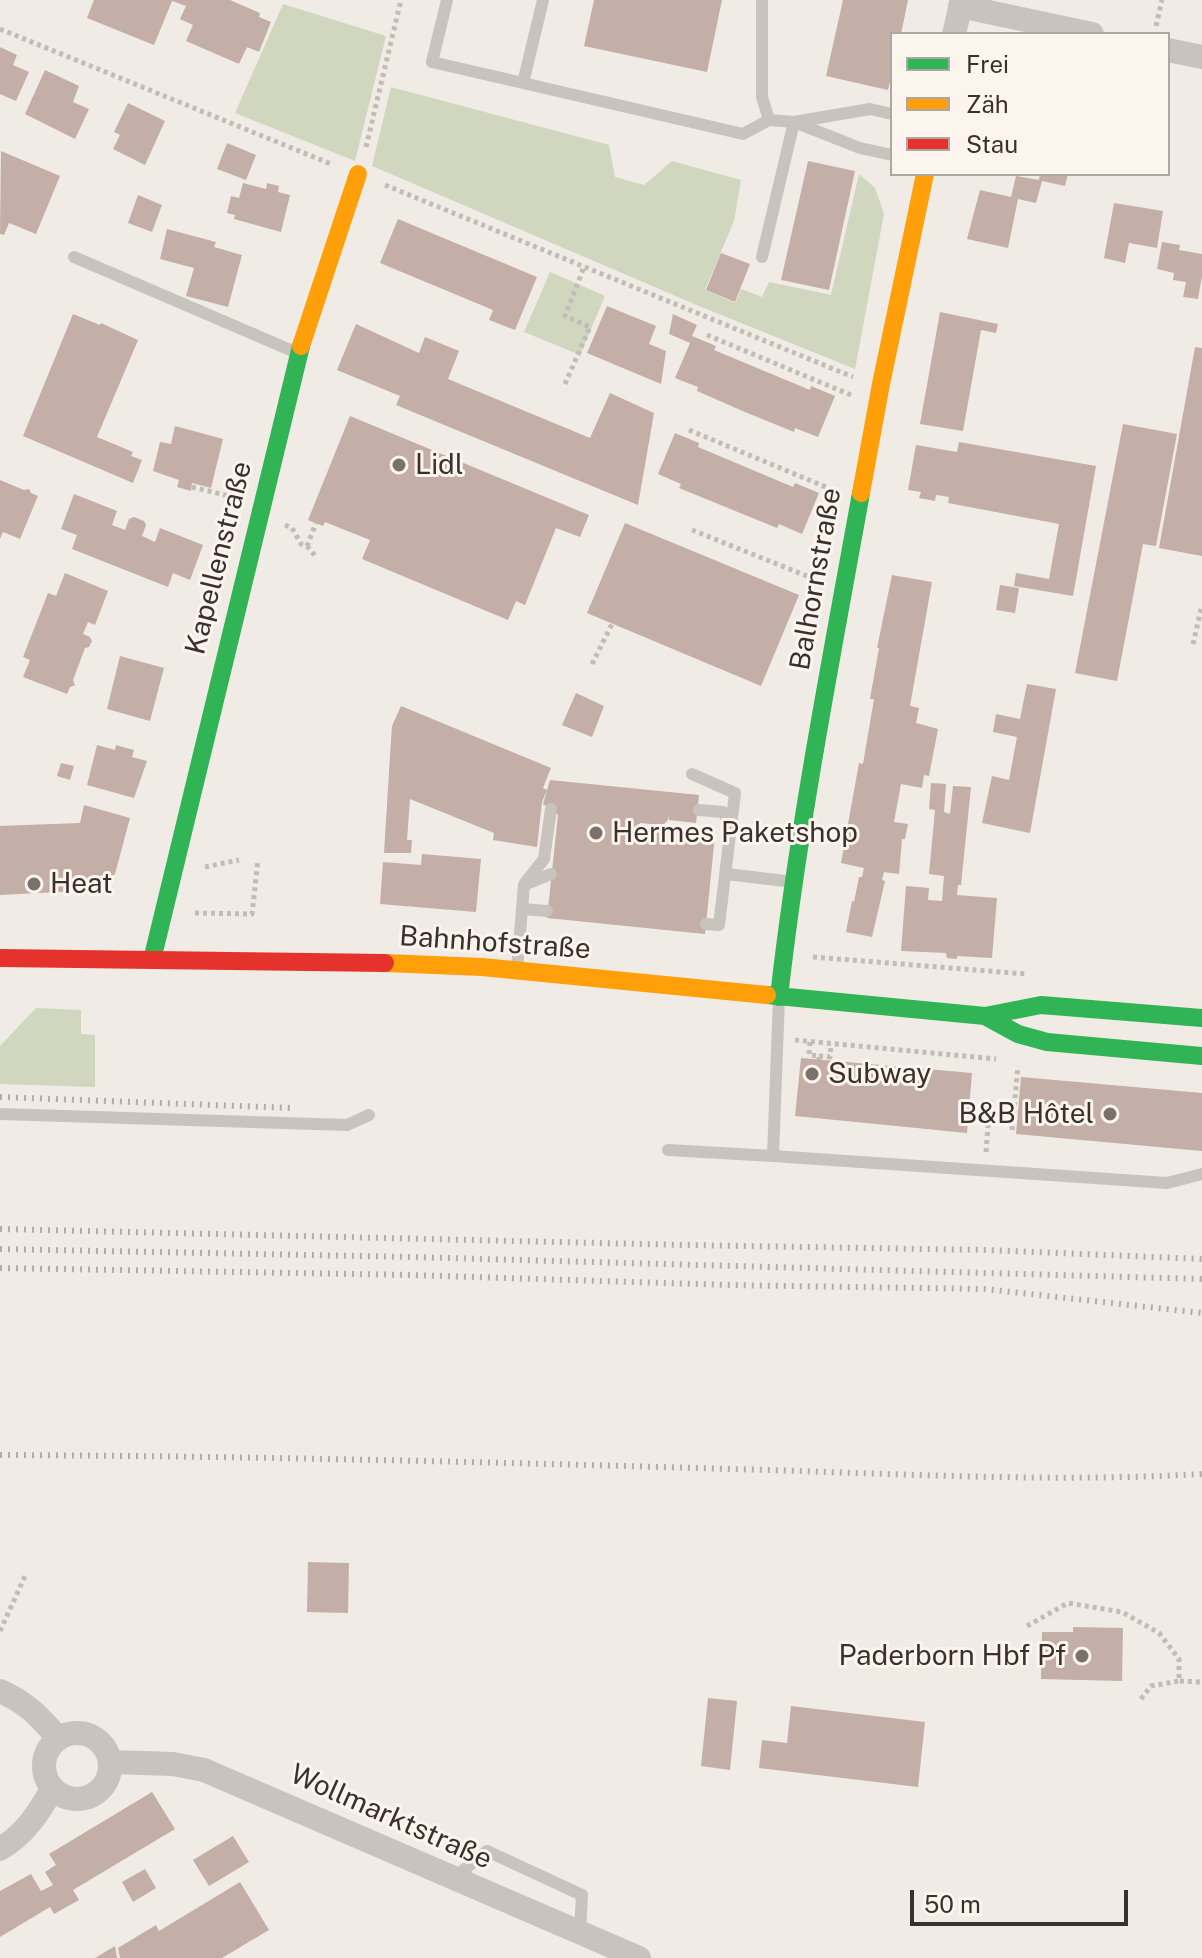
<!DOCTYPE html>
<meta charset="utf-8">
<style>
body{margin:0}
#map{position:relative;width:1202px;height:1958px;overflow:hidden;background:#f0ebe5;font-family:"Public Sans",sans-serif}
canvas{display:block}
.legend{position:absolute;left:890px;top:32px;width:280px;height:144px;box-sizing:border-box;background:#fbf5ee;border:2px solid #aea6a0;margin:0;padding:10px 14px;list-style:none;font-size:24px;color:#3b302b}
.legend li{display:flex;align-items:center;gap:16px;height:40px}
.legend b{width:40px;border:2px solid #aea6a0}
.scale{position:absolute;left:910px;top:1890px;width:218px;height:36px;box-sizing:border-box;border:4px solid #3b302b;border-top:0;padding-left:10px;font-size:24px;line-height:28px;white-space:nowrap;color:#3b302b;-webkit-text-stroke:6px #fbf5ee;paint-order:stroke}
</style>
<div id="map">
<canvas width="1202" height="1958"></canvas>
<ul class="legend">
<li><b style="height:10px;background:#30b455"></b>Frei</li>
<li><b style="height:10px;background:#ff9f0a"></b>Zäh</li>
<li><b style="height:10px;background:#e5322d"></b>Stau</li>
</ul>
<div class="scale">50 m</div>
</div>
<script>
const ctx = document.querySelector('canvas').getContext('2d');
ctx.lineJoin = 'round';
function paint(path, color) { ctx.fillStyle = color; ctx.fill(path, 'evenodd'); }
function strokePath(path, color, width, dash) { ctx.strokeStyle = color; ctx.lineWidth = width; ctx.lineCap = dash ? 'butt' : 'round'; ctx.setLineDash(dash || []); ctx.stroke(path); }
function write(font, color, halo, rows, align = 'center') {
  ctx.font = font + ' "Public Sans",sans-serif'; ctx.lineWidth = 6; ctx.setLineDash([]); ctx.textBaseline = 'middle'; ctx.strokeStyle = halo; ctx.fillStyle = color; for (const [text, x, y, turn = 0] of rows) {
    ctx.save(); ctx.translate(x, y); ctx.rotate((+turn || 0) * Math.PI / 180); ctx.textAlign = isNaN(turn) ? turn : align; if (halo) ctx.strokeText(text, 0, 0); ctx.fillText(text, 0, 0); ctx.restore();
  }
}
const green = new Path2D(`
 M283,4L386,36L355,161L235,113Z
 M391,87L609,145L615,177L644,185L672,161L741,180L734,221L705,290L735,303L741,289L762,297L769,282L831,295L859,174L875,188L884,214L855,369L699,306L372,166Z
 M550,272L605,296L580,355L524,332Z
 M36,1008L81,1010V1034L95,1035V1087L0,1084V1046Z`);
const building = new Path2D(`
 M94,0H230L260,13L259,17L271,22L259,52L247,47L239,64L186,41L193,25L180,19L186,6L172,1L154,45L87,18Z
 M594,0H722L707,72L584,46Z
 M843,0H908L901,34H892V73L888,90L826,76Z
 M0,47L17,55L13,65L29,72L16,101L0,94Z
 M45,70L79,86L73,102L89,109L75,139L25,114Z
 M128,103L165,121L145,165L113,149L120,135L114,132Z
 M227,143L256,155L246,180L217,169Z
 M1,151L60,176L36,234L9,223L4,235L0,234Z
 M808,161L855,171L829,290L781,280Z
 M1040,174H1068L1065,186L1042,181L1036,203L1018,199L1008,248L967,239L980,190L1011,197L1016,176L1039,180Z
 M243,183L266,189L267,183L279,186L278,192L290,195L281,232L234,219L235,215L227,213L231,196L239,198Z
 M138,195L162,205L152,232L128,223Z
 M1114,203L1163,211L1157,248L1129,243L1125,263L1104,258Z
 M398,219L537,277L515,330L489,320L493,310L380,263Z
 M167,229L216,242L214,247L242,255L228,307L186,296L194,268L160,259Z
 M1162,242L1180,245L1179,250L1202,254V276L1198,299L1183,297L1186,282L1173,280L1174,273L1157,269Z
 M721,253L750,264L735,302L706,290Z
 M607,306L656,326L649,344L666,351L661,384L587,353Z
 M940,312L998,324L996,333L981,330L963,431L920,424Z
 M73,314L100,325L101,323L138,340L97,437L133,452L131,456L142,460L133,483L23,436Z
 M673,314L697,325L692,336L716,346L714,350L810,390L811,386L835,396L818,437L795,428L794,432L745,412L697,391L698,387L675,378L690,343L669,334Z
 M356,324L419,353L425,337L459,351L448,379L590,438L610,393L654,413L638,505L396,405L400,396L337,370Z
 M1195,347L1202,348V556L1159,548Z
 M350,416L589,515L580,537L556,528L525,605L516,601L508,620L362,559L370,540L325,522L323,526L308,520Z
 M1123,424L1177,434L1156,546L1143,544L1117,681L1075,673Z
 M175,426L223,439L211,488L192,483L191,491L177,487L179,480L153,471L160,442L171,444Z
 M675,433L699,443L698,447L793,487L795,483L819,493L802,534L779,524L777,528L679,488L681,484L658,474Z
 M959,442L1096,466L1073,596L1014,586L1016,573L1049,579L1059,524L948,503L949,497L936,495L935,501L919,498L921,492L908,490L916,445L957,452Z
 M0,480L24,490L29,489L31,493L38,496L20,539L3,532L0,539Z
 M74,494L117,511L112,525L125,530L129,519L134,517L144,521L146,525L142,536L155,542L160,528L203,545L190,580L173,573L168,587L72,549L77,535L61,529Z
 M625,523L799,595L761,686L587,613Z
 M65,573L108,591L95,625L88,622L83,634L90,637L92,641L89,647L85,648L73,680L75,685L70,687L67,694L23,677L30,660L23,657L48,593L56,596Z
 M892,575L932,582L910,706L919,708L916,723L938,729L929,776L924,775L922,788L901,784L894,822L908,824L905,839H902L899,874L884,872L882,880L885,881L872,937L846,932L852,901L854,902L859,877H862L864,868L841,863L859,763L863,764L874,699H870L879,648H877Z
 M1000,585L1019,588L1015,613L996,610Z
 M120,656L164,668L150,721L107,709Z
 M1027,684L1056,689L1030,833L982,823L992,776L1009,780L1017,737L993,732L996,714L1020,719Z
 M576,693L604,706L592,737L562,725Z
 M401,706L551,768L543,788L547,790L542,802L537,847L493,840L494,833L410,799L407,840H412L411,853H384L391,740L392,726Z
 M97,745L115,750L116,745L134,750L132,757L147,761L134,798L87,785Z
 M61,763L74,766L70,780L57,776Z
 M550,780L699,795L696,823L669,820L668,815V820L663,825L640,823L639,827L715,835L705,934L547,918L558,815L543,804Z
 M931,783L946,784L944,812L950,814L953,786L971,787L961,885H958L957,895L997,898L992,958L957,956V959L947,958L946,953L901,951L906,886L929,888L928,900L942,901L944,876L929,874L935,810L929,809Z
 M84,805L130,818L115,874L97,890L0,895V826L80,823Z
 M422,854L481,859L476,912L380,904L383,862L421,865Z
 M801,1058L972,1073L967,1133L795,1116Z
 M1021,1077L1202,1093V1151L1016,1134Z
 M308,1562L349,1563L348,1613L307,1612Z
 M1073,1627L1123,1628L1122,1681L1041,1679L1042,1632H1073Z
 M708,1698L737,1701L730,1770L701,1766Z
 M791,1706L925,1722L918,1787L759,1768L762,1740L787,1743Z
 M152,1792L175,1829L73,1890L79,1900L54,1914L50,1907L0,1937V1891L31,1874L41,1891L53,1885L45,1872L56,1865L49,1854Z
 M233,1836L249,1862L209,1886L193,1860Z
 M145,1869L156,1888L133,1902L122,1882Z
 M240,1882L269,1930L222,1958H120L118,1948L156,1925L159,1931Z
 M115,1946L117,1958H95Z`);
const path = new Path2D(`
 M1156,26L1162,0
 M0,29L331,164
 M366,147L401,0
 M385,185L853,377
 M707,335L851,395
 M565,384L590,327L565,316L584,267
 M689,430L833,490
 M192,487L233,497
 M285,525L292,528L301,544L307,546L316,523
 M692,530L817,580
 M307,546L316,557
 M1193,644L1202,605
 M592,664L612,624
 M205,867L239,860
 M195,913L252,914L258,860
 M813,957L1026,974
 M795,1040L996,1059
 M810,1042L809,1055L819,1056V1060
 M819,1056L830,1057L831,1044
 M1012,1130L1018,1066
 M986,1152L990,1100
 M1027,1626L1068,1603L1122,1612L1159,1633L1179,1659V1681L1202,1682
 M0,1631L26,1574
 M1141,1699L1151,1686L1179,1681`);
const lane = new Path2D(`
 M447,0L432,62L523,83
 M543,0L523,83L743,134L769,120L794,122L860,148L892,155
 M762,0V97L769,120
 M74,257L295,352
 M762,257L794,122L870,109L892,114
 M692,774L735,793L731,826
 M699,810L723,812L731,826L719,925L706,924
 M726,874L794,882
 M525,883L544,859L551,809
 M522,909L547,911
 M517,969L524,885L551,874
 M779,998L773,1156L1167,1183L1202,1174
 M0,1114L347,1125L369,1115
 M668,1150L773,1156
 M454,1878L487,1851L582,1895L580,1931`);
const street = new Path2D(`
 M960,6L1092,34
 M954,34L962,0
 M1168,50L1202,57
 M0,1691C26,1702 40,1717 58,1738
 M44 1766a33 33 0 1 1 66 0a33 33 0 1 1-66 0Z
 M111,1762L173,1764L204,1770L639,1958
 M0,1849C24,1835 39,1813 52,1789`);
const fast = new Path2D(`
 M152,960L301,346
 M767,995L985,1016L1041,1005L1202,1018
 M779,997C798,828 831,660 861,493
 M985,1016L1018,1034L1047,1042L1202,1056`);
const slow = new Path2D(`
 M301,346L358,174
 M861,493L881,384L925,174
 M385,963L482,967L767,995`);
const jam = new Path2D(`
 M0,958L385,963`);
const rail = new Path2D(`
 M0,1097L292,1108
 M0,1229L685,1245L986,1250L1202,1259
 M0,1249L411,1257L1202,1279
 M0,1268L411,1275L726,1285L985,1289L1202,1313
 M0,1455C244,1456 488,1462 731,1469C888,1473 1045,1483 1202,1474`);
const markers = [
 [399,465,8,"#7a716c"],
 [596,833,8,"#7a716c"],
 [34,884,8,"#7a716c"],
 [812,1074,8,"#7a716c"],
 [1110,1114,8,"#7a716c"],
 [1082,1656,8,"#7a716c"]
];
const poiNames = [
 ["Lidl",415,465],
 ["Hermes Paketshop",612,833],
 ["Heat",50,884],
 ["Subway",828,1074],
 ["B&B Hôtel",1094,1114,"right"],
 ["Paderborn Hbf Pf",1066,1656,"right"]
];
const streetNames = [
 ["Kapellenstraße",219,558,-76],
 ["Balhornstraße",816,579,-80],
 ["Bahnhofstraße",495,943,4],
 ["Wollmarktstraße",391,1817,24]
];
paint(green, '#d1d6bf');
paint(building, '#c3afa7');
strokePath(path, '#c2bbb6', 5, [4, 4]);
strokePath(lane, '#c9c3be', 12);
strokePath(street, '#c9c3be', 24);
strokePath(fast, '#30b455', 18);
strokePath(slow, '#ff9f0a', 18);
strokePath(jam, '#e5322d', 18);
strokePath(rail, '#b1aca8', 6, [2, 6]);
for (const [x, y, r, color] of markers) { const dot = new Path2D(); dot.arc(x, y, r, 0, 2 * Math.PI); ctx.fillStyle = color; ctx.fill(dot); strokePath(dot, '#fbf5ee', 3); }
write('28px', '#3b302b', '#fbf5ee', poiNames, 'left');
write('28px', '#3b302b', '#fbf5ee', streetNames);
</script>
